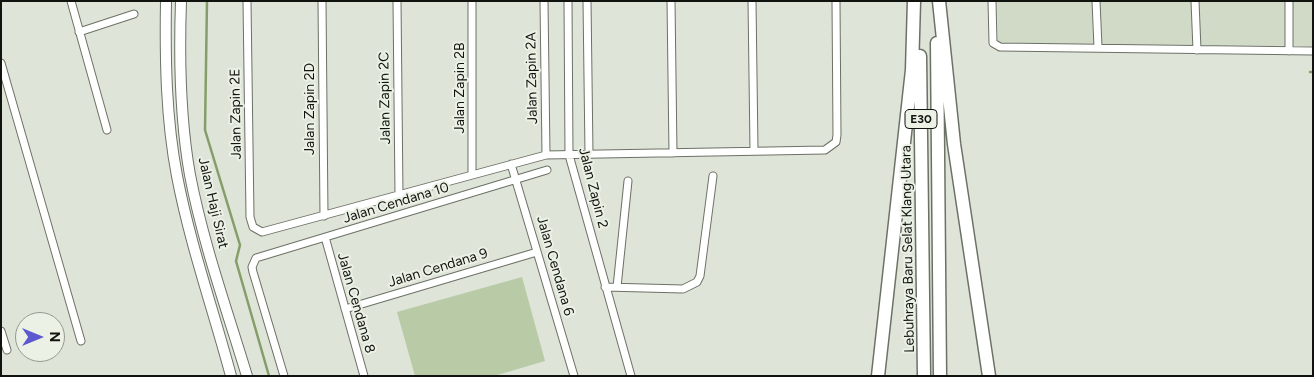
<!DOCTYPE html>
<style>
body{margin:0}
#map{position:relative;width:1314px;height:377px;overflow:hidden;background:#dee4d8;font-family:Figtree,sans-serif}
canvas{display:block}
.frame{position:absolute;inset:0;border:2px solid #11130f;pointer-events:none}
.north{position:absolute;left:15px;top:312px;width:50px;height:50px;box-sizing:border-box;background:#ebf1e5;border:1px solid #94988f;border-radius:50%;rotate:90deg;font-size:14px;font-weight:700;line-height:20px;text-align:center;color:#11130f}
.north::after{content:'';display:block;margin:auto;width:18px;height:22px;background:#5b58d0;clip-path:polygon(50% 0,100% 100%,50% 72%,0 100%)}
</style>
<div id="map">
<canvas width="1314" height="377"></canvas>
<div class="frame"></div>
<div class="north">N</div>
</div>
<script>
const ctx = document.querySelector('canvas').getContext('2d');
ctx.lineJoin = 'round';
function paint(path, color) { ctx.fillStyle = color; ctx.fill(path, 'evenodd'); }
function strokePath(path, color, width, dash) { ctx.strokeStyle = color; ctx.lineWidth = width; ctx.lineCap = dash ? 'butt' : 'round'; ctx.setLineDash(dash || []); ctx.stroke(path); }
function write(font, color, halo, rows, align = 'center') {
  ctx.font = font + ' Figtree,sans-serif'; ctx.lineWidth = 4; ctx.setLineDash([]); ctx.textBaseline = 'middle'; ctx.strokeStyle = halo; ctx.fillStyle = color; for (const [text, x, y, turn = 0] of rows) {
    ctx.save(); ctx.translate(x, y); ctx.rotate((+turn || 0) * Math.PI / 180); ctx.textAlign = isNaN(turn) ? turn : align; if (halo) ctx.strokeText(text, 0, 0); ctx.fillText(text, 0, 0); ctx.restore();
  }
}
const built = new Path2D(`
 M997,1H1313V46L998,43Z`);
const green = new Path2D(`
 M522,277L545,361L494,376H415L397,312Z`);
const stream = new Path2D(`
 M207,1L205,130L240,245L236,261L269,376
 M1310,72H1313`);
const street = new Path2D(`
 M71,1L107,130
 M247,1L250,217L253,227L262,232L546,155L825,150L836,142L837,135L836,1
 M322,1L324,216
 M397,1L399,195
 M472,1V174
 M544,1L546,155
 M568,1L569,155L631,376
 M587,1L589,154
 M671,1L673,153
 M752,1L754,150
 M992,1L993,43L1000,47L1313,51
 M1096,1L1098,47
 M1195,1L1197,50
 M1289,1V51
 M79,32L134,14
 M1,63L81,341
 M511,164L574,376
 M325,237L364,376
 M605,287L683,289L697,282L700,276L713,176
 M617,287L628,181
 M345,309L537,252
 M1,331L7,350
 M284,376L253,272L252,267L256,258L547,170`);
const secondary = new Path2D(`
 M166,1C165,59 166,119 177,176C190,244 213,309 231,376
 M181,1C179,58 180,119 190,175C203,243 227,310 247,376`);
const highway = new Path2D(`
 M939,1L954,144L989,376
 M937,43L940,376
 M920,56L924,376
 M878,376L912,70L914,1`);
const shields = [
 [921,119,32]
];
const shieldNames = [
 ["E30",921,119]
];
const streetNames = [
 ["Jalan Zapin 2A",532,78,-91],
 ["Jalan Zapin 2B",460,88,-90],
 ["Jalan Zapin 2C",385,98,-91],
 ["Jalan Zapin 2D",310,109,-90],
 ["Jalan Zapin 2E",236,114,-91],
 ["Jalan Zapin 2",593,188,76],
 ["Jalan Haji Sirat",213,203,77],
 ["Jalan Cendana 10",396,203,-17],
 ["Lebuhraya Baru Selat Klang Utara",908,249,-91],
 ["Jalan Cendana 6",555,266,74],
 ["Jalan Cendana 9",438,268,-17],
 ["Jalan Cendana 8",356,303,74]
];
paint(built, '#d1dac7');
paint(green, '#b8caa6');
strokePath(stream, '#859e69', 2.5);
strokePath(street, '#6c7166', 9);
strokePath(secondary, '#6c7166', 12);
strokePath(highway, '#6c7166', 15);
strokePath(street, '#fff', 7);
strokePath(secondary, '#fff', 10);
strokePath(highway, '#fff', 12);
for (const [x, y, w] of shields) { const box = new Path2D(); box.roundRect(x - w / 2, y - 9.5, w, 19, 4); ctx.fillStyle = '#ebf1e5'; ctx.fill(box); strokePath(box, '#11130f', 1); }
write('bold 12px', '#11130f', null, shieldNames);
write('14px', '#11130f', '#ebf1e5', streetNames);
</script>
